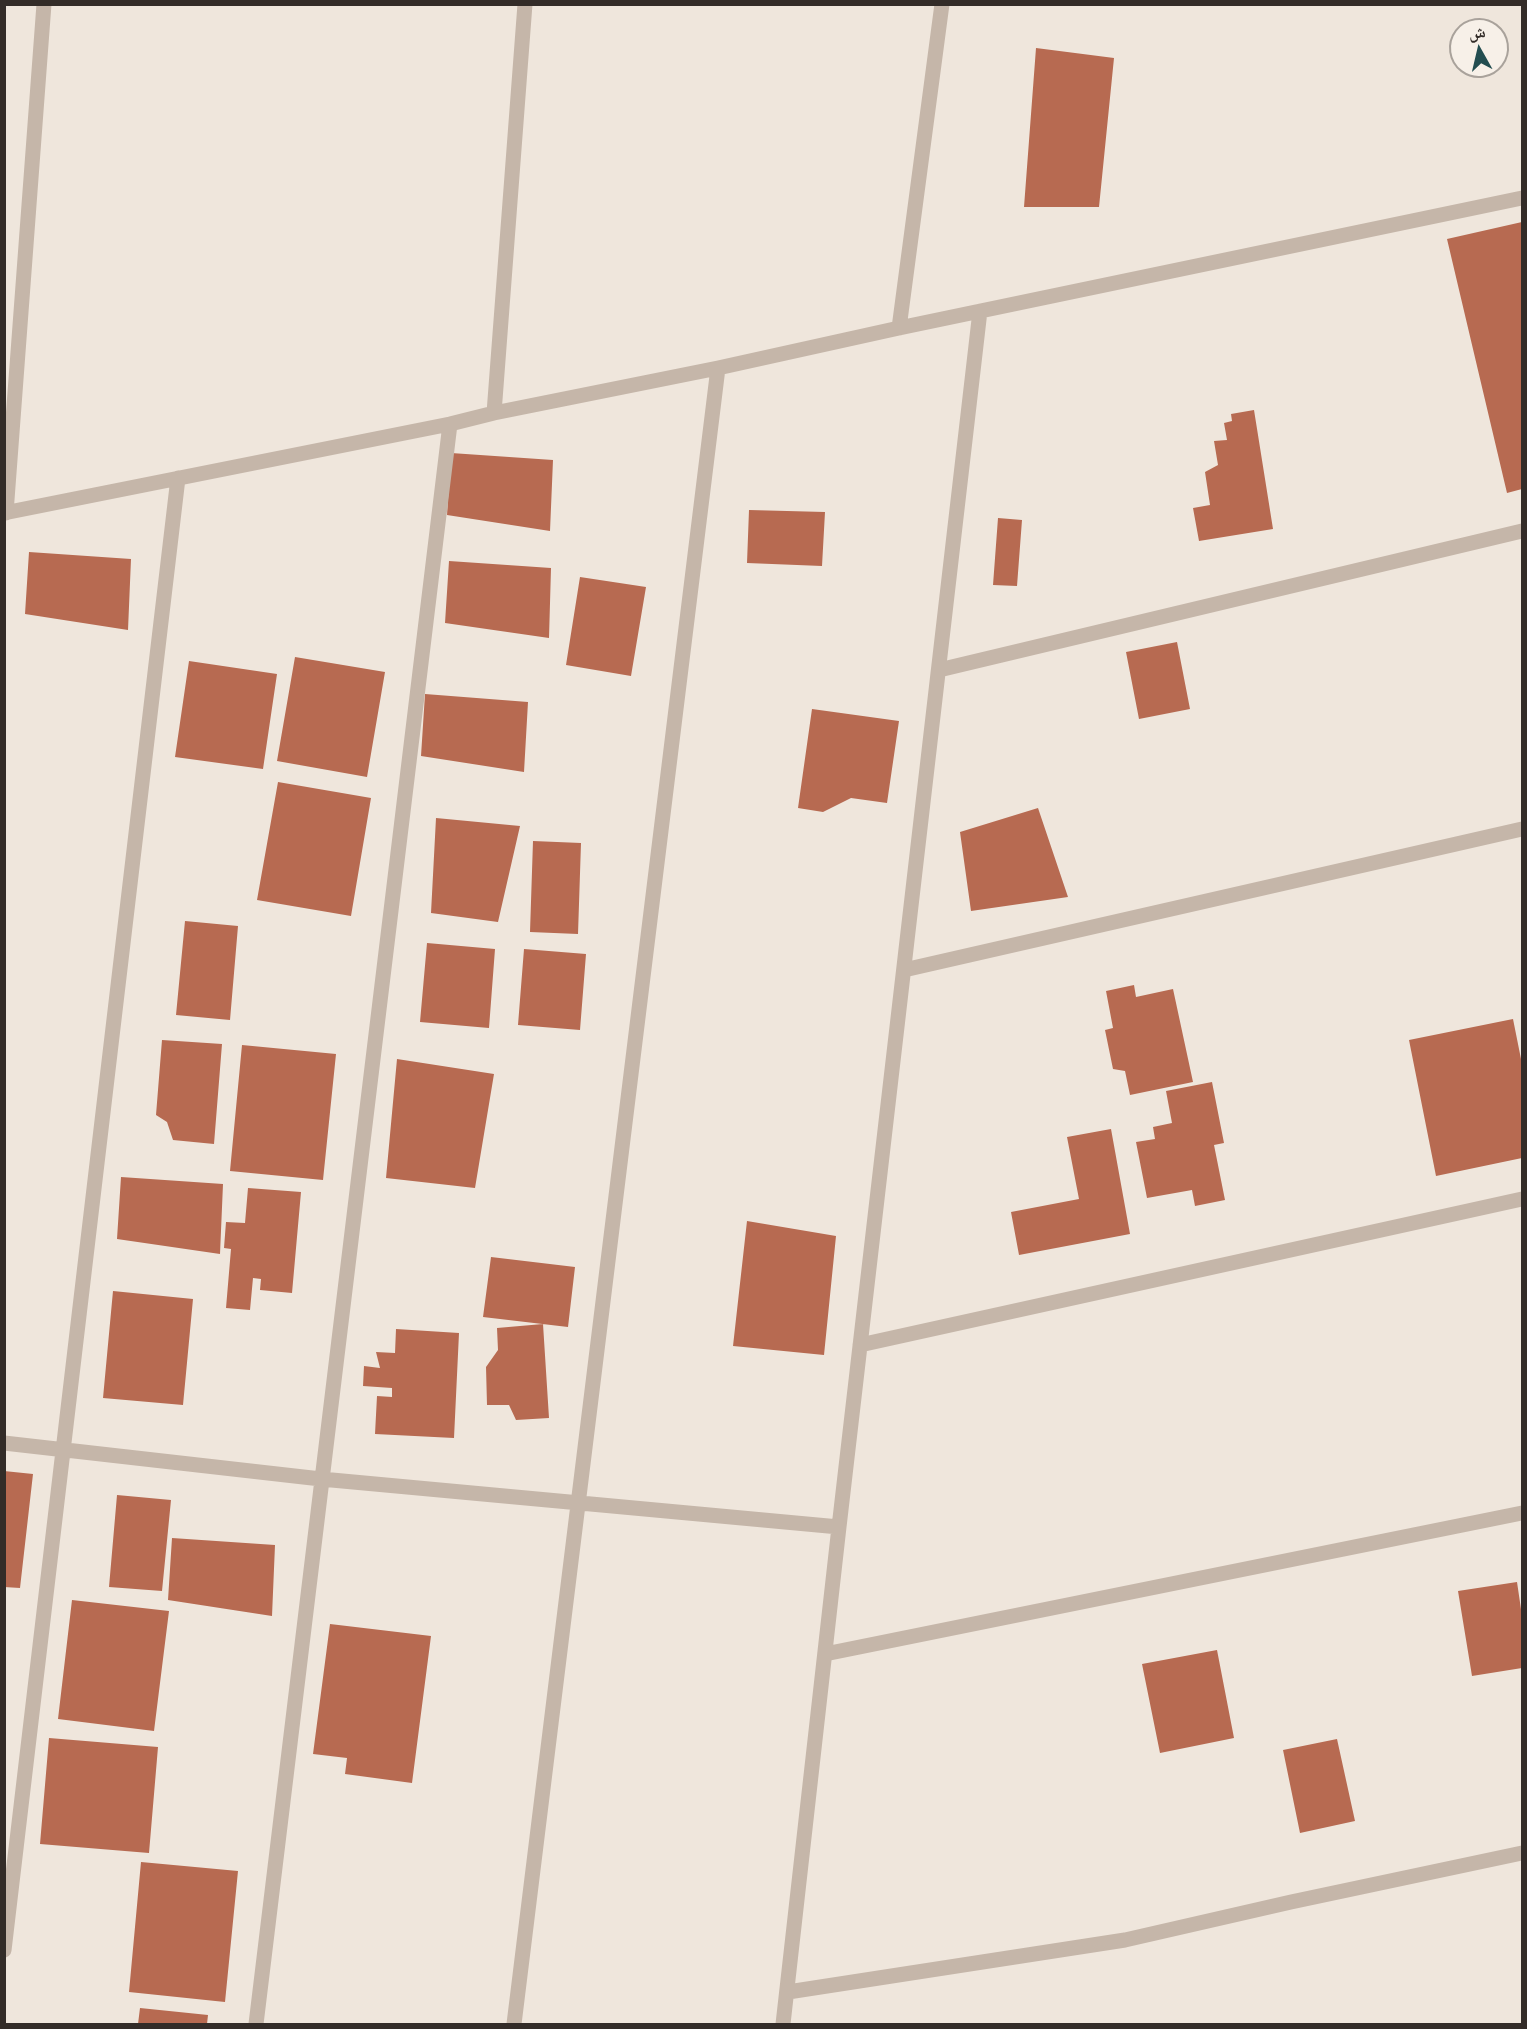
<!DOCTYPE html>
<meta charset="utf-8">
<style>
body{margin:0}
#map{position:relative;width:1527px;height:2029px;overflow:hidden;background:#efe6dc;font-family:Barlow,"Noto Naskh Arabic",sans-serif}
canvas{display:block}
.frame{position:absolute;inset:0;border:6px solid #332c28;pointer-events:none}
.north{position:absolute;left:1449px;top:18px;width:60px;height:60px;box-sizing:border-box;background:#f7f0e8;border:2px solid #a9a29b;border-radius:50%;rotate:352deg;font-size:16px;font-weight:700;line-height:24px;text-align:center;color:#332c28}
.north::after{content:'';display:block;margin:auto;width:21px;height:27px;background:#234d50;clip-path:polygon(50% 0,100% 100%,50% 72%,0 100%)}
</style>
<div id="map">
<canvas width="1527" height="2029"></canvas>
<div class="frame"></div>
<div class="north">ش</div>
</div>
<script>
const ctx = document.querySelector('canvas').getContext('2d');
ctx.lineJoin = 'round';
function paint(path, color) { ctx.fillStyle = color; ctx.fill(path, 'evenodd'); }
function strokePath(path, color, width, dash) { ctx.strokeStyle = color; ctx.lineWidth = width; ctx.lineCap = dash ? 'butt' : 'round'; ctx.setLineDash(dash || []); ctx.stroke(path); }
const building = new Path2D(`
 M1036,48L1114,58L1099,207H1024Z
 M1522,222V489L1507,493L1447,239Z
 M1254,410L1273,529L1199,541L1193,508L1210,505L1205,472L1218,465L1214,441L1227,440L1224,423L1232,421L1231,414Z
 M451,453L553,460L550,531L447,515Z
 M749,510L825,512L822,566L747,563Z
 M998,518L1022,520L1017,586L993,585Z
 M29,552L131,559L128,630L25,614Z
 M449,561L551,568L549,638L445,623Z
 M580,577L646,587L631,676L566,665Z
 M1177,642L1190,709L1139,719L1126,652Z
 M295,657L385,672L367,777L277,761Z
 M189,661L277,674L263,769L175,757Z
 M425,694L528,702L524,772L421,756Z
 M812,709L899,721L887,803L851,798L823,812L798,808Z
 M278,782L371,798L351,916L257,900Z
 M1038,808L1068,897L971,911L960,832Z
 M436,818L520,826L498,922L431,913Z
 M533,841L581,843L578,934L530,932Z
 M185,921L238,926L230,1020L176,1015Z
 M427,943L495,949L489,1028L420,1022Z
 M524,949L586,954L580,1030L518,1025Z
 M1134,985L1136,997L1173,989L1193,1082L1130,1095L1125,1071L1113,1069L1105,1030L1113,1028L1106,991Z
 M1513,1019L1522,1064V1158L1436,1176L1409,1040Z
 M162,1040L222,1044L214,1144L173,1140L167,1122L156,1115Z
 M242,1045L336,1054L323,1180L230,1171Z
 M397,1059L494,1074L475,1188L386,1178Z
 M1212,1082L1224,1143L1214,1145L1225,1200L1195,1206L1192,1190L1147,1198L1136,1142L1155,1139L1153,1127L1172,1123L1166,1091Z
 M1111,1129L1130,1234L1019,1255L1011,1212L1079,1199L1067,1137Z
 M121,1177L223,1184L220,1254L117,1239Z
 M248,1188L301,1192L292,1293L260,1290L261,1279L253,1278L250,1310L226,1308L231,1249L224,1248L226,1222L245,1223Z
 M747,1221L836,1236L824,1355L733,1346Z
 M491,1257L575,1267L568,1327L483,1317Z
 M113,1291L193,1299L183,1405L103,1398Z
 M543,1324L549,1418L516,1420L509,1405H487L486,1367L498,1350L497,1328Z
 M396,1329L459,1333L454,1438L375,1434L377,1396L392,1397V1388L363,1386L364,1366L380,1368L376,1352L395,1353Z
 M4,1471L33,1474L20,1588L4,1587Z
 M117,1495L171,1500L162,1591L109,1587Z
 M172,1538L275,1545L272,1616L168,1600Z
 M1517,1582L1522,1616V1668L1472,1676L1458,1591Z
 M72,1600L169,1611L154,1731L58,1719Z
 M330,1624L431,1636L412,1783L345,1774L347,1758L313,1754Z
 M1217,1650L1234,1738L1160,1753L1142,1664Z
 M49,1738L158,1747L149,1853L40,1844Z
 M1337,1739L1355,1821L1300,1833L1283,1750Z
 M141,1862L238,1871L225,2002L129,1992Z
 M140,2008L208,2015L207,2024H138Z`);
const street = new Path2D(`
 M899,328L942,4
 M494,413L525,4
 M4,513L450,424L494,413L718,368L899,328L1522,198
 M6,513L44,4
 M939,670L1522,531
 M904,970L1522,829
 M860,1345L1522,1199
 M4,1443L321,1479L839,1527
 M825,1654L1522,1513
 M4,1950L178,478
 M788,1992L1125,1940L1291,1902L1522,1853
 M256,2024L450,424
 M514,2024L718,368
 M783,2024L839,1527L980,311`);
paint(building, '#b76a51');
strokePath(street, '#c5b6a9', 15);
</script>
